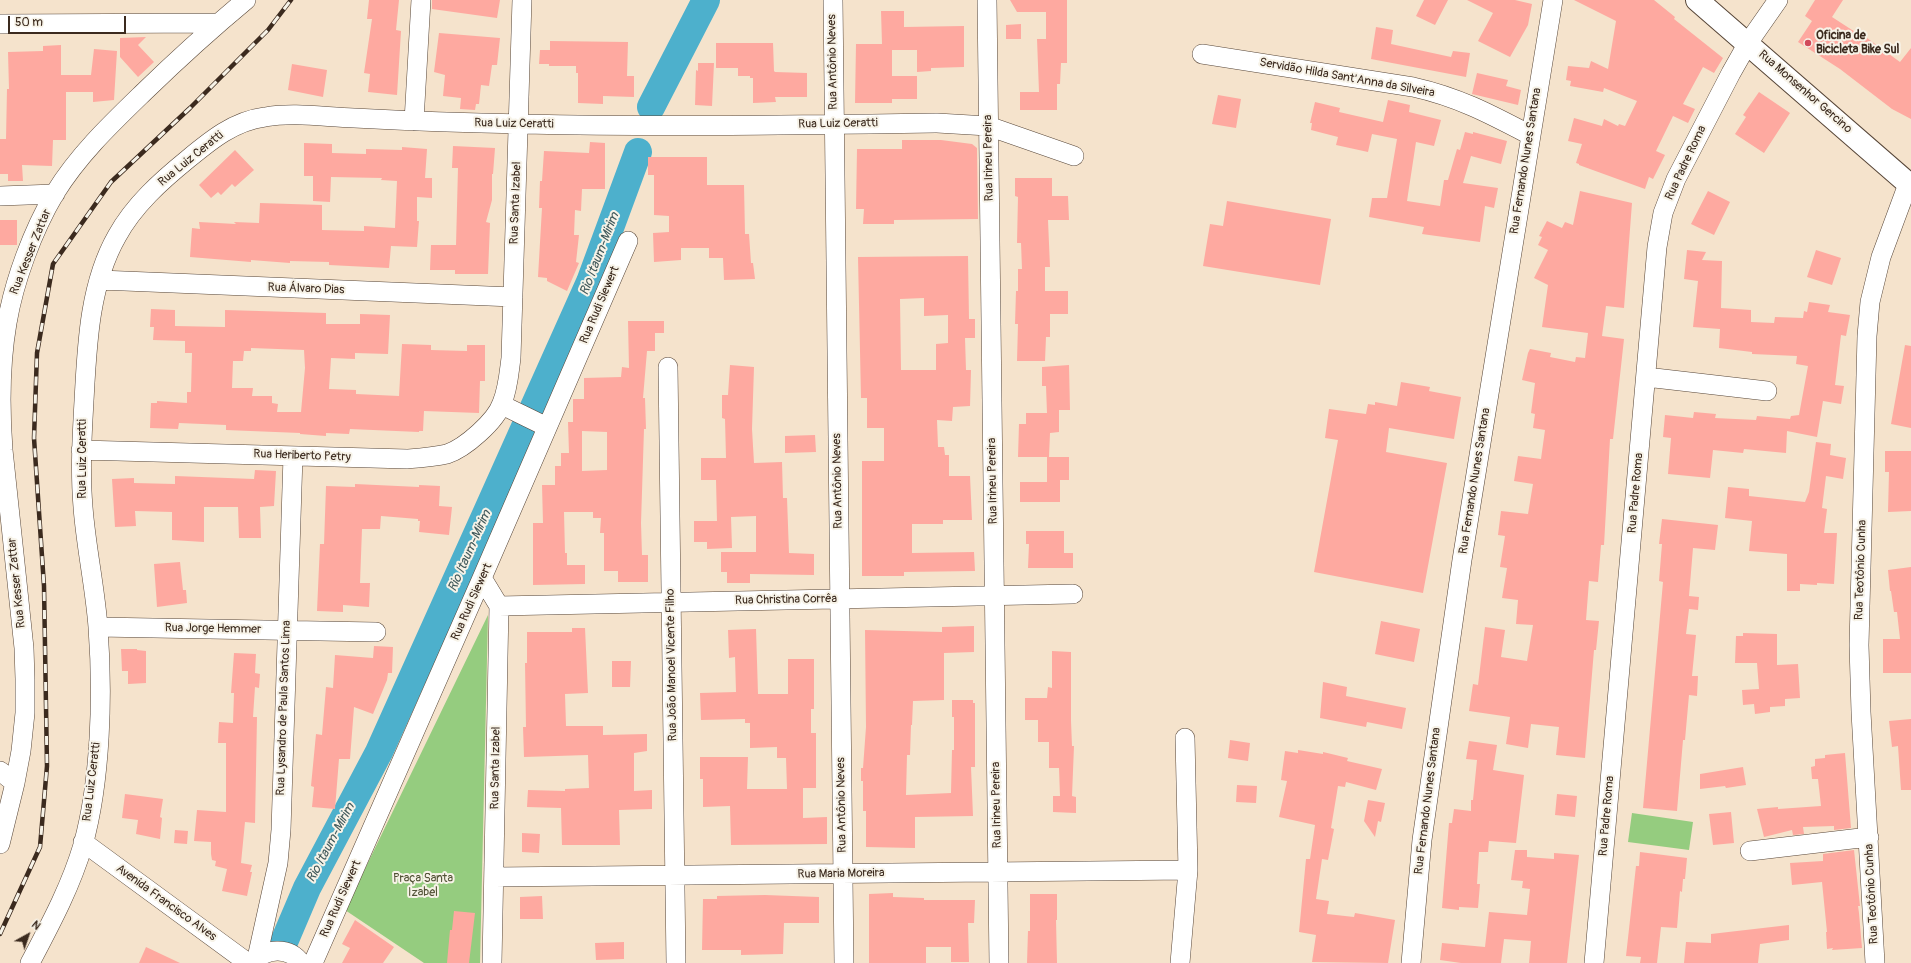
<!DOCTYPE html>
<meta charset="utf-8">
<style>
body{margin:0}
#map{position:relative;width:1911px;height:963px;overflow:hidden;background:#f5e3cc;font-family:Pangolin,sans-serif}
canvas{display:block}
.north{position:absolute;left:8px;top:915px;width:40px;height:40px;-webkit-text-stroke:3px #f7f3e8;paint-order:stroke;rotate:40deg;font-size:11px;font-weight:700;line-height:16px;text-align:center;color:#3b2a1e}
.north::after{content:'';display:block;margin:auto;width:14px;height:18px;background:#3b2a1e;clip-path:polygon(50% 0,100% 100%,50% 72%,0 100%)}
.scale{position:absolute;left:8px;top:16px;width:118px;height:18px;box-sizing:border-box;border:2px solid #3b2a1e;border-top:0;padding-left:5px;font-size:12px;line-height:14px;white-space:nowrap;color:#3b2a1e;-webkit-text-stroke:3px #f7f3e8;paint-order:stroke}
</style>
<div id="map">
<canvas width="1911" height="963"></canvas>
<div class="north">N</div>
<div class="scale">50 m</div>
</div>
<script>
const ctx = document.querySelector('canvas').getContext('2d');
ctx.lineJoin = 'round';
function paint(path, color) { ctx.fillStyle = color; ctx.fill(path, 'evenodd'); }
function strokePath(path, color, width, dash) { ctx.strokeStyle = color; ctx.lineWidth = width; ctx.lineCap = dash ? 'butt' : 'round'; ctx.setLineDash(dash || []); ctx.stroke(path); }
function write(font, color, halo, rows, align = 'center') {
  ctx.font = font + ' Pangolin,sans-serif'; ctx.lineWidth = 4; ctx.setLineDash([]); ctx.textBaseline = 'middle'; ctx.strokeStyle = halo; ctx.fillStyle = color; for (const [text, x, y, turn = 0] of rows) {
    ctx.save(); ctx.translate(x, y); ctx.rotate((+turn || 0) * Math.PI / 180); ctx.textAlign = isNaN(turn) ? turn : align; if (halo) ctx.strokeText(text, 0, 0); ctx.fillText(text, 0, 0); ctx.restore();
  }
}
const green = new Path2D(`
 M488,615L480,963H424L345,910Z
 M1632,813L1693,822L1689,850L1628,842Z`);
const river = new Path2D(`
 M651,107L706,0
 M284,942L307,888L379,752L487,512L590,282L638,152`);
const building = new Path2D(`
 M369,0H399L396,30L401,31L397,95L368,92L370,74L364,73L372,19H367Z
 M432,0H500L497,18L432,9Z
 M1010,0H1067V63H1061L1060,84H1057V110H1020V92H1039L1037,39H1046V12H1017Z
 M1424,0H1448L1435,25L1416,16Z
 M1467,0H1515L1532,4L1528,25L1510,57L1478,41L1493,13Z
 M1574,0H1654L1675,17L1674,19L1723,58L1714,73L1703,67L1683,104L1695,109L1688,123L1673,116L1656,151L1665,155L1653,179L1649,177L1645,189L1579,165V164L1576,163L1582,144L1568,141L1574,118L1602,126L1604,119L1618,126L1619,124L1625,126L1637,101L1604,88L1603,92L1570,86L1571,81L1566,80L1568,66L1589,68L1591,61L1608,69L1616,21Z
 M1815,0H1843L1832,17L1866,39L1867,38L1900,62L1911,48V119L1892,109L1840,69L1798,42L1812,21L1805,16Z
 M881,11H904V27L964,26V67L931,68V71L917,72V50H892V76H917V99H892V103H855L856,44H882Z
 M1021,24V39H1006V25Z
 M1376,27L1393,30L1391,44L1451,57L1453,51L1470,53L1466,77L1371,59Z
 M439,33L500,38L497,65H492L489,86L481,85L479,104H476L475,110L460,109L461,98L443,96L445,75L434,72Z
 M146,37L138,45L154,62L138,77L120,57V38Z
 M550,41L628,42L627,76H634V97L603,96V104L578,103V73H576V66H549V64H539L540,50H550Z
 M716,43H773L774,71L775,72L807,73V97H775L776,102L753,103V78H750V76H738V68H716Z
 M61,45V75H91L94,49L117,51L114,100L93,102V92H66V140H53L52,166L22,165L23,181H8V174H0V139H6L7,89H9L8,52L43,51V46Z
 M698,63H714L712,106L695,105L696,70L698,71Z
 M292,64L327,70L323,97L288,90Z
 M1477,73L1508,80L1506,86L1521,90L1518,105L1472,94Z
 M1759,92L1790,113L1764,153L1735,134L1746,117L1743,115Z
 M1218,95L1241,99L1236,128L1212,124Z
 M1388,100L1410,105L1409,112L1441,120L1434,146L1416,142L1407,201L1440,206L1444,180H1448L1457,149L1460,150L1465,132L1473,134V132L1507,141L1501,164L1471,156L1463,183L1498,188L1494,208L1485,206L1480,242L1422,234L1424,227L1369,217L1372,198H1387L1397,139L1372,134L1368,152L1336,145L1338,137L1311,130L1312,123H1310L1315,102L1340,108L1339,112L1383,122Z
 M902,140H941L972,144L977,148L978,219L894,220V224H863L864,209H856L857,149H902Z
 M590,142L605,143V189H582L581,211L575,210L574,235H579L576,262L579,263L567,291L547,281V278L538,277L542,208H539L540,181H542L544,151L589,153Z
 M304,143L332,144V153L366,154V149L402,150V147L427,149L425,178H432V198L417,197V221H419L417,247L391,246L389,268L329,265V262L290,261V263L251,260V262L190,257L192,228L200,229L199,222L236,224L234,222L259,223L260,203L322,205V230L364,231V226L395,228L397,181L381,180L382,178L331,177L330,202L313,201V176H304Z
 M453,146L495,148L493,174H492V200L486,222L490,223L488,274H455V270H430L431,245H456L458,168H452Z
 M235,150L254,170L235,187L232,184L221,195L218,192L211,198L199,185Z
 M648,157H707V185H744L745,234H749L751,263H753L755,279L724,280L723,258H709V248H681V260L654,262L653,233L669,232V216L654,215V175H648Z
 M1015,178H1052V196H1068L1069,220H1048L1050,267H1045V291H1068V314H1050V337H1046L1045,361H1017L1018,324H1015L1016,291H1018V269H1022L1021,243H1017L1018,197L1015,196Z
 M1580,191L1632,203L1624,308L1606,306L1602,336L1624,339L1613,439H1610L1604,545H1601L1598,582L1589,581L1586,620L1599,621L1596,650H1594L1585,758L1556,755L1559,727L1531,724L1528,748L1506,744L1510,717L1469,711L1473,684L1478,685L1485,627L1505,630L1501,657L1527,661L1533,625L1516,624L1518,600L1502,598L1507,568L1500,567L1505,536L1498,535L1501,511L1528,514L1533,484L1514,481L1518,456L1541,459L1545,430L1533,428L1535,414L1531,413L1535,383L1522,380L1528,353L1530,349L1551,353L1550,357L1575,362L1576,357L1585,358L1588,333L1542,327L1548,285L1534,278L1548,250L1538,245L1542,237L1539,236L1547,221L1562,228L1565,222L1573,225Z
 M1708,191L1730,202L1714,235L1691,224Z
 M1227,201L1331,219L1320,285L1203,266L1210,224L1223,226Z
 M0,220H17V245H0Z
 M1687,250L1706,252L1702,260L1722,261L1721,308L1751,310V322L1774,323L1775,317L1803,318L1804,311L1807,312L1809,302L1830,305L1828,312L1850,315L1846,336L1841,335L1835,385L1844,386L1841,404L1823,401L1817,437L1787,431L1786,453L1744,449L1743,453L1713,450L1710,478L1668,474L1671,438L1663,437L1665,415L1693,418L1694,412L1716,414L1715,418L1756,420L1757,416L1790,419L1791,416L1799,415L1808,366L1796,364L1797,356L1752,354V352L1719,348L1720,329L1693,327L1698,281L1684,279Z
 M1816,250L1841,258L1832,285L1807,277Z
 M968,256L969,319H975V338H965L966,370H971L970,406L953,407L952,421L937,420L938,447H944L945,455H949V476H970L972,520H943V524H912V553L974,552L975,571L904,572V576H862V461H884V428H867V398H861L858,257ZM924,298V316L948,315V343L936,344V370H901L900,299Z
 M151,309L175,310V326L225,327V310L326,313V324H360V314L390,315L388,354L355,353V359L331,358L329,389L356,390V394L399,396L402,344L431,345V350L467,351V345H485V381H480L479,413L424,411L423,431H419V432L350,429L349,434L326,433V436L300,434V433L226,430V425L179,423L178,429L150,428L151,403H157V401L187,403V392H191L192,353H185V341L153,340L154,327H150ZM251,348L304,350L305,368L301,412H277L278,404L272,403V396H252L253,388H232L233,361H243L244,351H251Z
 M628,321H664V333H655V351H647L643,398H645L646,429H644L641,523L642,555H648V582H618V571H604V533H600L601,518H593V512H564L565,553H567V565H585V584L533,585V523H543L542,485H555V466H561V453H569L568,422H573V399H584V378L621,377L622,367L629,368ZM582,431L607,432V470L582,471Z
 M1905,345L1911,346V428L1891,424Z
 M730,365L754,367L752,429L754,463L782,462L783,498H787L789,553L814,554V575L750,574V583H727V572H721V552H756V516L731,517L732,548L707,549V542H694V521H717L716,480H701V458H726L725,419L722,418V395H728Z
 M1069,365L1070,410H1059V432L1050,433L1049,457H1018L1019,424H1026V413H1047L1046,386H1042V367Z
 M1401,382L1430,387L1429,391L1461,397L1454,439L1389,428L1386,452L1447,463L1423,593L1314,572L1338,440L1325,438L1329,409L1366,414L1368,404L1375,405V402L1397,406Z
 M815,435L816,452L785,453V436Z
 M1816,442L1831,444L1830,455L1846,458L1843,479L1826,476L1822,508L1827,509L1824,533H1837L1834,584L1817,583V585L1800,584V591H1787V554L1749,551L1752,521L1725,518L1728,487L1749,489V496L1805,502L1809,492Z
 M1885,451H1911V511L1888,512L1889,472H1885Z
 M1047,457H1069V480H1060V502H1020V482H1047Z
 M255,470L276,471L274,506L260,507L261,538H239L238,507H204V542L172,540V512L135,511L136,526L115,527L112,479L134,478V483L175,484V476L254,479Z
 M355,484L419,487V485L440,486L439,506L452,507L449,535L419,532L420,521H418V519L381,516L380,529H362L360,583H370L369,607L343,605V612L317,611L320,544H324L326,486L355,487Z
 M1662,519L1718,525L1715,550L1693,548L1689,596L1699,597L1698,610L1689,609L1686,634L1696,635L1692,676H1698L1697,696L1689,695L1685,740H1683L1677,811L1643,808L1663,582L1659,581L1662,544H1659Z
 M1026,531H1064V553H1073V568H1028L1029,544H1026Z
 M180,562L183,590H186L187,603L157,607L154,564Z
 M1911,567V673H1883V639H1900L1897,612H1894L1891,591H1890L1888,570Z
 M1381,621L1420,629L1414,662L1375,654Z
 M974,626V652L944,653V700L913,701L912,725H911L910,755H907L906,795L951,793L952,750H954V717H952V700H973V703H975V767H971L973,816L915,817V848L866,847V811H863V781H861V768H863L866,727L865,630L942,632V627Z
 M572,628H585L588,693L565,694L566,726H603V735L647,734V751L634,753V791L652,790V809L619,810L620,845H562L561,808L527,807L528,790L565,791V789L589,788L588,755L524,757L523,727H526L525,663H527V632H572Z
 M756,629L758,694H788V659H814V709H811V733H816V788H803V818L827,817V844L731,845L730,806L703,807V779H700V757H748L747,789H787L786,758H777V747L750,748V723H745V719L701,720L700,693L736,692L735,657L729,658L728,630Z
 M1743,633L1777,634V665L1798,664L1800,698L1785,699V706L1770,707V712L1755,714L1754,704L1743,705L1742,690L1759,689L1757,663H1735L1736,636H1743Z
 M374,646L393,647L392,673H388L387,680L373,714L354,707L350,759H339L335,809L312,807L314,787L311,786L316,734L322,735L326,687L333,688L335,655L373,658Z
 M121,649H137V650L146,651V683L128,684V671H122Z
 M1052,651L1071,652V721L1072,746H1074L1072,796L1076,797V813L1053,812V796H1060L1059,768H1049V742H1038V720H1025V698H1047L1048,687L1052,688Z
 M234,653L256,654L255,673L260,674L259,688L255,687L253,717H257L255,823L245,822L241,863L252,865L250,872H252L247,896L222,891L227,869L215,866L216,861L212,860L211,854V842L194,841L197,810L226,812V743H218L219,722L233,723L234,693H231Z
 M612,661H631L630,687H612Z
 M1323,682L1347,687L1346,696L1406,708L1402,729L1367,722L1366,727L1320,718Z
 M1911,719V790H1901L1898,746L1892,747L1889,721Z
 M1230,740L1250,743L1248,761L1228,758Z
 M1469,741L1497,745L1493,770L1524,775L1516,843L1489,841L1488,852H1479L1477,884H1480L1478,908L1459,907V910L1442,908L1449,823H1452L1454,809L1471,811V800H1473L1477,760L1466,759Z
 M1298,750L1323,754V752L1348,758L1347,761L1382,769L1376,790L1346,782L1345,787L1338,786L1331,828L1334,829L1328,860L1322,859L1316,899L1329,901L1327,914L1354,917L1355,913L1395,920L1388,963L1312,962L1316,935L1299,932L1306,859H1310L1315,825L1279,817L1287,781L1281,780L1285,751L1298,753Z
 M1845,753L1851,828L1834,830V826L1803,827L1804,834L1793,835L1792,830L1764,837L1757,809L1778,807V809L1821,806L1818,779H1812L1811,767L1815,766V759L1825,758V755Z
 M1743,767L1746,785L1726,788L1725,786L1700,789V774Z
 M1237,785L1257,786L1256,803L1236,802Z
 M125,794L163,799L160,817L162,818L160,839L136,834L138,820L122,818Z
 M1557,794L1577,796L1575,817L1555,815Z
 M1368,800L1385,803L1381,822L1378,821L1375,837L1364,821Z
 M1731,812L1734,843L1713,845L1709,814Z
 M175,830L188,831L187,844L174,843Z
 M522,833L540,834L539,853L522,852Z
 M1515,850H1527V857L1554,859V853L1579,855L1567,963H1529L1531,941L1504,939L1501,963H1461L1440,960L1442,943L1485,947L1489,912L1527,915L1530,889L1522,888L1523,881L1511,880Z
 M1854,850L1860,906H1858L1859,913L1862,948L1832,950L1833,948L1827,949L1826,932H1827L1822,882L1792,885L1790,863L1823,861V854Z
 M1640,852L1687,858L1685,879H1683L1682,892L1680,891L1677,928L1661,927L1657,963H1640L1641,957L1626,956L1636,866H1639Z
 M893,893V897L924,898V900H975L974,923H968L969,962H951V947H926V963H869V894Z
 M1030,894H1057V920H1056L1057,963H1027L1028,931H1030Z
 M765,895L819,897V923H784L783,954L741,955V950H702L703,899H717V896Z
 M542,896L543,919H520V897Z
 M454,911L475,913L469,963H447L450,930H452Z
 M355,920L394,947L383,963H342L350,948L342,944Z
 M1789,925V940L1760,944L1758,963H1684L1686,942L1711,943V934Z
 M624,942V959L596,960L595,943Z
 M146,947L180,963H139Z`);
const minor = new Path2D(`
 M833,0L844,963
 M987,0L999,963
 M0,24L218,23
 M1202,54L1413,87C1458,97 1490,114 1530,135
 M414,121L421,0
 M0,196L55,194
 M100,280L513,297
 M668,367L676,963
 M1646,377L1767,391
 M502,405L547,427
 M81,450L407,459C420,458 434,457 447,454C465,448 496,421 502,403C508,389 509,373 511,358L522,0
 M482,578L499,606L492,963
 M499,606L1073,594
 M98,627L376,632
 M0,771L15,783
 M83,842L248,963
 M0,844L15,783L21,751L25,713V679L24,648L3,450C0,409 0,364 7,323C14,281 33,230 55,193C79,154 112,123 145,91C177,60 211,29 246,0
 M1750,851L1869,837
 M494,877L1188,870
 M257,958L278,863L281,830L293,456
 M30,963C50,925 71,886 83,845C101,780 103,694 98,627C95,587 86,547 83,507C80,471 82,436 84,401C87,346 89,285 117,236C134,205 161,181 188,159C211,140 234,121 265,117C294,112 324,117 354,118C410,121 467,123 524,124C662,127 799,125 937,123L988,126L1074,156
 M253,963C265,948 289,946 301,963
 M313,963L482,578L628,241
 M1180,963L1188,870L1185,738
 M1411,963L1422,840L1462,560L1553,0
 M1594,963L1657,247L1663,213L1676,179L1731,73L1748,43L1778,0
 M1875,963L1861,712L1859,645L1867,336L1870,302L1881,257L1908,184`);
const major = new Path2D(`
 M1697,0L1911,186`);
const rail = new Path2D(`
 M0,934L40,847L47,766L44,586L34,438L37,353L53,264L111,182L190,108L268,30L291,0`);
const markers = [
 [1808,43,4,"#d1495b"]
];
const poiNames = [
 ["Oficina de",1816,36],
 ["Bicicleta Bike Sul",1816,50]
];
const streetNames = [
 ["Rua Antônio Neves",833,62,-91],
 ["Servidão Hilda Sant'Anna da Silveira",1347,78,10],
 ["Rua Monsenhor Gercino",1805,92,41],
 ["Rua Luiz Ceratti",514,124,1],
 ["Rua Luiz Ceratti",838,124,-1],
 ["Rua Irineu Pereira",989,158,-91],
 ["Rua Luiz Ceratti",191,159,-39],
 ["Rua Fernando Nunes Santana",1526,161,-81],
 ["Rua Padre Roma",1686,163,-65],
 ["Rua Santa Izabel",516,203,-88],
 ["Rua Kesser Zattar",31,252,-68],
 ["Rua Álvaro Dias",306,289,2],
 ["Rua Rudi Siewert",600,305,-67],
 ["Rua Heriberto Petry",302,456,2],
 ["Rua Luiz Ceratti",83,459,-90],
 ["Rua Antônio Neves",838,481,-91],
 ["Rua Irineu Pereira",993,481,-91],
 ["Rua Fernando Nunes Santana",1475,481,-81],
 ["Rua Padre Roma",1636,493,-85],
 ["Rua Teotônio Cunha",1861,570,-88],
 ["Rua Kesser Zattar",17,583,-96],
 ["Rua Christina Corrêa",786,600,-1],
 ["Rua Rudi Siewert",472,602,-66],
 ["Rua Jorge Hemmer",213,629,1],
 ["Rua João Manoel Vicente Filho",672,665,-91],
 ["Rua Lysandro de Paula Santos Lima",284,708,-88],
 ["Rua Santa Izabel",496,768,-89],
 ["Rua Luiz Ceratti",92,782,-83],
 ["Rua Fernando Nunes Santana",1428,801,-83],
 ["Rua Antônio Neves",842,805,-91],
 ["Rua Irineu Pereira",997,805,-91],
 ["Rua Padre Roma",1607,816,-85],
 ["Rua Maria Moreira",841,874,-1],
 ["Rua Teotônio Cunha",1872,894,-93],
 ["Rua Rudi Siewert",341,899,-66],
 ["Avenida Francisco Alves",166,903,36]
];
const parkNames = [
 ["Praça Santa",423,879],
 ["Izabel",423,893]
];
const waterNames = [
 ["Rio Itaum-Mirim",600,254,-69],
 ["Rio Itaum-Mirim",470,551,-66],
 ["Rio Itaum-Mirim",331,843,-62]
];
paint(green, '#95cc7f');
strokePath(river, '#4db0cc', 28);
paint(building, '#fea9a0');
strokePath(minor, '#574638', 20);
strokePath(major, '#574638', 24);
strokePath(minor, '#fff', 19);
strokePath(major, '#fff', 22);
strokePath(rail, '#3b2a1e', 4.5);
strokePath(rail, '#f7f3e8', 3, [9]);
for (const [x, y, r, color] of markers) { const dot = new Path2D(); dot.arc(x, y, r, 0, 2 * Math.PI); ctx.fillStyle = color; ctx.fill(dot); strokePath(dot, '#f7f3e8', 1.5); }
write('bold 12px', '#3b2a1e', '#f7f3e8', poiNames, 'left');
write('12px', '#3b2a1e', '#f7f3e8', streetNames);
write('12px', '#525236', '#f7f3e8', parkNames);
write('italic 13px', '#41595b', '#f7f3e8', waterNames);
</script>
